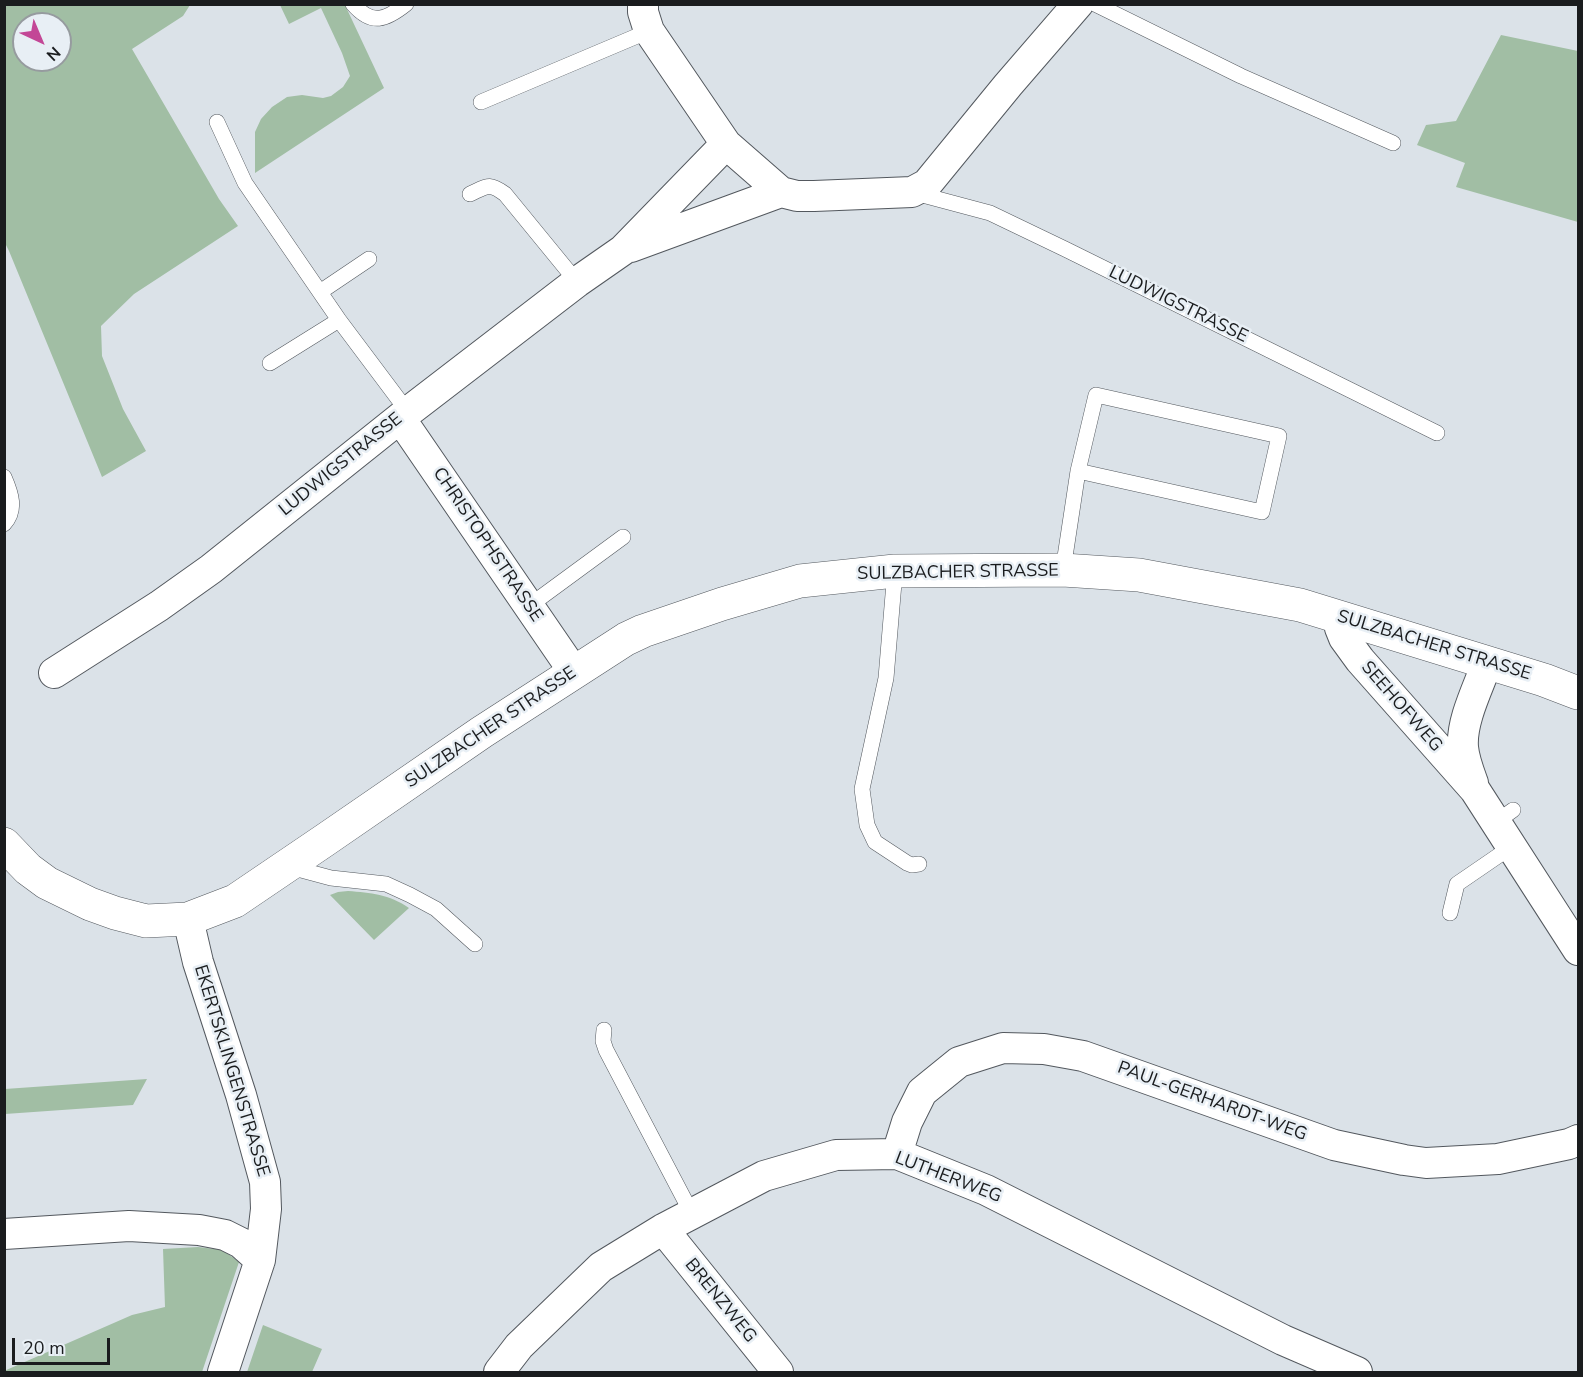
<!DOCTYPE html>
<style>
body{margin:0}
#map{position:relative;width:1583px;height:1377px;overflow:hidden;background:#dbe2e8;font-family:"Nunito Sans",sans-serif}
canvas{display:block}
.frame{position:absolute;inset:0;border:6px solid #1a1c1e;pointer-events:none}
.north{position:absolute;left:12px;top:12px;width:60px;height:60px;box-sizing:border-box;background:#e8eff5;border:2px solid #969b9f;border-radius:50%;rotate:136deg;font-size:16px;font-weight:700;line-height:24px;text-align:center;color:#1a1c1e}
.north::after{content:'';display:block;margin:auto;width:21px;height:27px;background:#c34796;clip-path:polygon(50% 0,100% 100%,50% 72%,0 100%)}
.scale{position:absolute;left:12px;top:1338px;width:98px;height:27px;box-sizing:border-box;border:3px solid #1a1c1e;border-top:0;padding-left:8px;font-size:18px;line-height:21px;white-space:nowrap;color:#1a1c1e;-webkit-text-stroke:4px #e8eff5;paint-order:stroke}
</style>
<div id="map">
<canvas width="1583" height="1377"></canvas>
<div class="frame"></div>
<div class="north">N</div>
<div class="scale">20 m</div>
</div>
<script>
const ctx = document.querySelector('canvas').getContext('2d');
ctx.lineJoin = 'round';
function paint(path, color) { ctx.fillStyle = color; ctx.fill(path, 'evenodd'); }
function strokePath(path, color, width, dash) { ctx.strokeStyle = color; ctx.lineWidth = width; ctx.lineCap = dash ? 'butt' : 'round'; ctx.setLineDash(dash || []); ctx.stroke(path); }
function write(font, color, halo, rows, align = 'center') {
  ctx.font = font + ' "Nunito Sans",sans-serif'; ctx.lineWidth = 5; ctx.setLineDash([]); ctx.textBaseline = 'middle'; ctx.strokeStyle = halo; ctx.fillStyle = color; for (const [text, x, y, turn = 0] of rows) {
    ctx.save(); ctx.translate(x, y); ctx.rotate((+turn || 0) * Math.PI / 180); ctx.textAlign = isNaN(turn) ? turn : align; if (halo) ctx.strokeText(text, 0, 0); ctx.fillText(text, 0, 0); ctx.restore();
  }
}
const green = new Path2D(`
 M4,5H190L183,16L132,49L219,199L238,226L134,294L101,326L102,356L123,409L146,451L102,477L9,251L5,243ZM24,24H60V60H24Z
 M280,5H345L384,88L255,173V132L261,119L272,107L287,97L302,95L323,98L331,96L343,87L350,76L342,53L321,8L289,24Z
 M1501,35L1578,51V222L1456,187L1465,163L1417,145L1426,125L1456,121Z
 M348,891C371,893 389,894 409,908L374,940L330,895L338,892Z
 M147,1079L133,1105L5,1114V1089Z
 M198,1247L223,1250L239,1262L202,1372H5L4,1371L132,1315L165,1307L163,1249Z
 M263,1325L322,1349L312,1372H247Z`);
const service = new Path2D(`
 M353,4C372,26 386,20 406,4
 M1095,4L1241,76L1393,143
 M481,102L649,31
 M217,122L245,183L339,320L408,412
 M915,193L990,213L1065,249L1437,433
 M470,194C487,186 489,182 505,194L577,282
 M320,292L369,259
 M270,363L339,320
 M4,477C11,493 17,510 4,524
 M1063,570L1078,471L1096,395L1279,436L1262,512L1078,471
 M895,571L886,678L862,789L867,825L875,842L907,863L912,865L919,864
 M529,606L623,537
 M1495,823L1513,810
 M290,867L331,878L386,884L410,895L436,909L475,944
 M1450,913L1457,884L1511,847
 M604,1030L603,1041L606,1050L692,1214`);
const minor = new Path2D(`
 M643,4V12L649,31L726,144L781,192
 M631,247L781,192L797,196H814L912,192L927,184L1008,85L1078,4
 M400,418L574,672
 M1343,618L1340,628L1344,638L1360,660L1475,790L1578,950
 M54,673L159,606L211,569L400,418L577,282L623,250L726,144
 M1473,783C1469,772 1464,759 1463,747C1461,721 1478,688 1487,663
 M188,919L198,962L241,1095L265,1182L266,1209L260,1260L223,1372
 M897,1154L907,1122L922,1092L959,1062L1003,1048L1044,1049L1083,1056L1334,1145L1404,1160L1426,1163L1498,1159L1569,1144L1578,1140
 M663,1229L778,1372
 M4,1234L129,1226L199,1230L225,1235L241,1243L260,1260
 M499,1372L519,1346L601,1267L663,1229L764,1176L836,1155L897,1154L986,1190L1283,1340L1357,1372`);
const tertiary = new Path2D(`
 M4,844L28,869L47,883L90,904L115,913L146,921L188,919L235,901L325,840L482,732L626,639L643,631L722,604L800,581L895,571L1063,570L1139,575L1300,605L1544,680L1578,693`);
const streetNames = [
 ["LUDWIGSTRASSE",1178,305,26],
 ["LUDWIGSTRASSE",341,465,-39],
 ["CHRISTOPHSTRASSE",487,545,56],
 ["SULZBACHER STRASSE",958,573,-1],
 ["SULZBACHER STRASSE",1434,646,17],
 ["SEEHOFWEG",1401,707,49],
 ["SULZBACHER STRASSE",491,728,-34],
 ["EKERTSKLINGENSTRASSE",231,1071,73],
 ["PAUL-GERHARDT-WEG",1212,1102,20],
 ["LUTHERWEG",948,1178,21],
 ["BRENZWEG",720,1301,51]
];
paint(green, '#a1bea4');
strokePath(service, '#53585e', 16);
strokePath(minor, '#53585e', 32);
strokePath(tertiary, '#53585e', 34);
strokePath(service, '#fff', 15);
strokePath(minor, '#fff', 30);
strokePath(tertiary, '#fff', 33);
write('18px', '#1a1c1e', '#e8eff5', streetNames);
</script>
